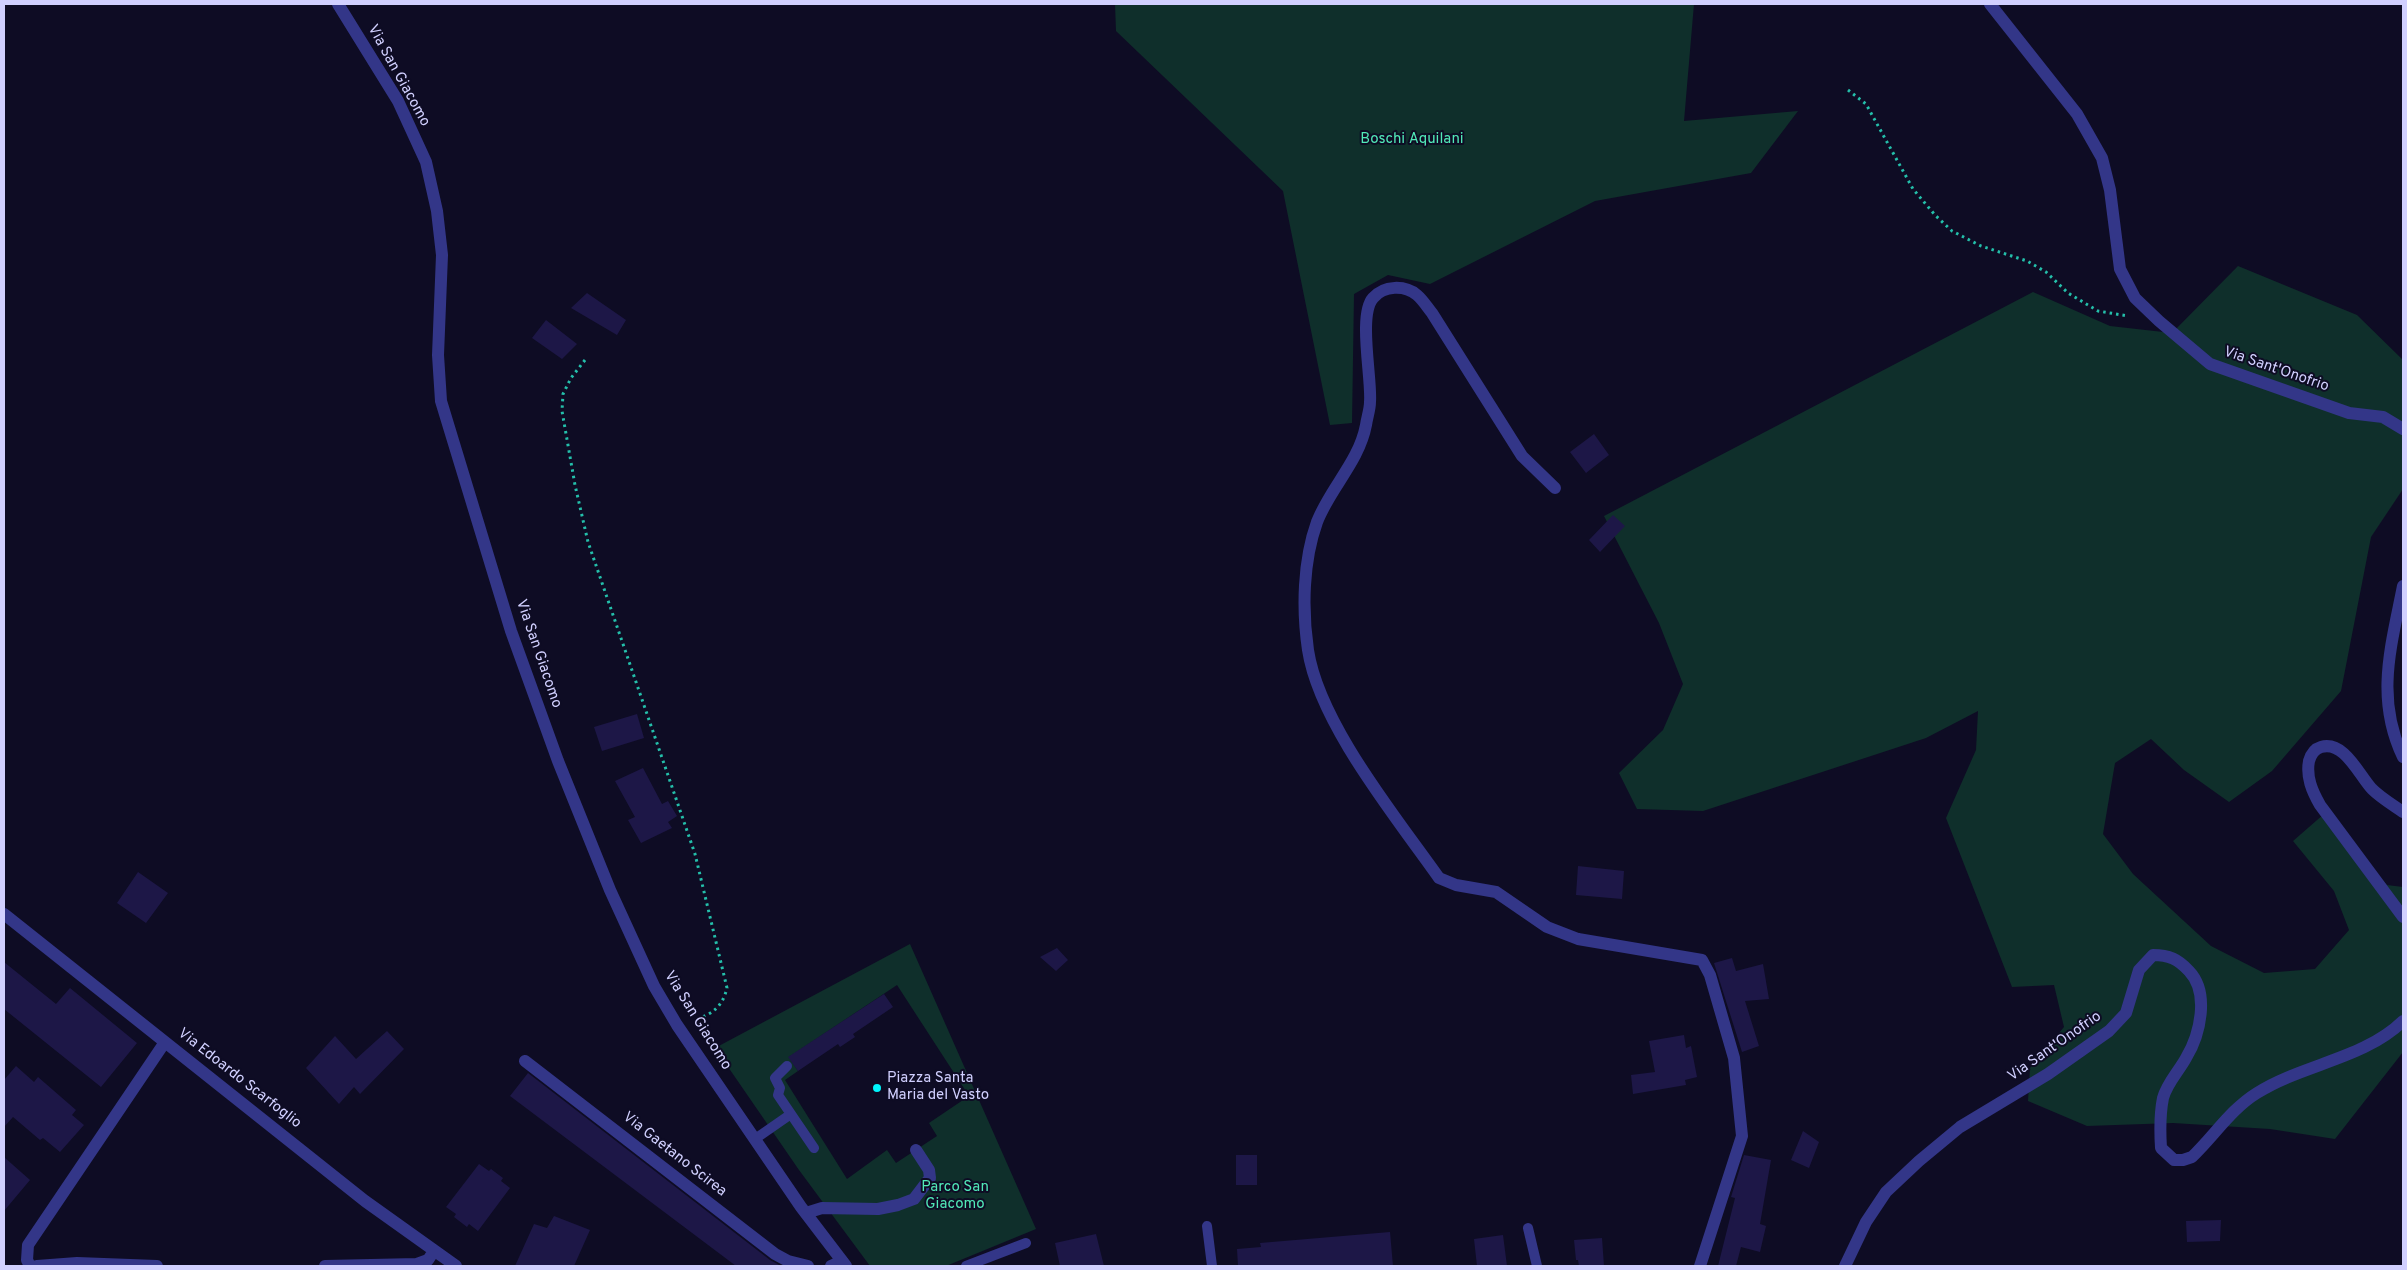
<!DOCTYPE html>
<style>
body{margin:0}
#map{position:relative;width:2407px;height:1270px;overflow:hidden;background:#0e0c24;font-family:Overpass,sans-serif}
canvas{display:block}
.frame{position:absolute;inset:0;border:5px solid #d1d0ff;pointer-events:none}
</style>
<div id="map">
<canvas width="2407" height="1270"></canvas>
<div class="frame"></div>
</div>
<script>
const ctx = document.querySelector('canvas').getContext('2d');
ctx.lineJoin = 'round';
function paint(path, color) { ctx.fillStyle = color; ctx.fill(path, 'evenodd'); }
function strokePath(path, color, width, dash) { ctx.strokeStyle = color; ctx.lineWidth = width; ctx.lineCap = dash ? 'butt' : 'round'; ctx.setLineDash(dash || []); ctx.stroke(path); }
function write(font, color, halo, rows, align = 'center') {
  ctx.font = font + ' Overpass,sans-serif'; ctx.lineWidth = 4; ctx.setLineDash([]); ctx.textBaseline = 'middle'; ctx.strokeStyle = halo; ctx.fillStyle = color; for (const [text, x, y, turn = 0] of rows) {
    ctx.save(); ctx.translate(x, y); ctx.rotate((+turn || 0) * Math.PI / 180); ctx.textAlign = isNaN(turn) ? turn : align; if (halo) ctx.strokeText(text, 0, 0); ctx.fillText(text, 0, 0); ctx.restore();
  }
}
const green = new Path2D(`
 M1115,4H1694L1684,121L1798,111L1751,173L1595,201L1430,284L1388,275L1354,294L1352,423L1330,425L1283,191L1116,31Z
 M2238,266L2357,315L2403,360V489L2371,537L2341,691L2272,771L2229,802L2184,770L2151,739L2115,763L2103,834L2133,874L2211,946L2264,973L2315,969L2349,930L2334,891L2293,841L2324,814L2387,885L2403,887V1052L2335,1139L2270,1129L2173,1123L2087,1126L2028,1101L2030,1068L2064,1027L2054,985L2012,987L1946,818L1976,750L1978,711L1926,738L1703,811L1637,809L1619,773L1663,730L1683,684L1659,623L1604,516L2033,292L2110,326L2172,333Z
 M910,944L1036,1229L946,1266H870L799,1170L715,1048ZM897,985L969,1096L929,1123L937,1136L896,1163L887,1150L847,1179L785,1080L798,1071L789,1057Z`);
const building = new Path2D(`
 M587,293L626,320L617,335L571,308Z
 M546,320L577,344L562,359L532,338Z
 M1594,434L1609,455L1586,473L1570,452Z
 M1613,515L1625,526L1600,552L1589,540Z
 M637,714L644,738L602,751L594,727Z
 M643,768L662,804L668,801L677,816L668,822L672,828L641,843L628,820L635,817L615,781Z
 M1578,866L1624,871L1622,899L1576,895Z
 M138,872L168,893L146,923L117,903Z
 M1057,948L1068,960L1056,971L1040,957Z
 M1732,958L1736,971L1763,964L1769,999L1745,1001L1759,1046L1742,1052L1714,963Z
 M4,962L56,1004L70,988L137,1043L101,1087L4,1009Z
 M884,994L893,1007L853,1034L855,1037L840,1047L838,1044L798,1071L788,1057Z
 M387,1031L404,1049L360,1094L354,1087L339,1104L306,1068L335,1036L356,1059Z
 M1684,1035L1686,1048L1691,1046L1697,1077L1685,1080L1686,1085L1633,1094L1631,1075L1655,1072L1649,1041Z
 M16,1066L34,1082L38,1077L76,1110L72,1115L84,1125L60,1152L43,1138L40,1140L13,1117L4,1127V1080Z
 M528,1073L770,1260L781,1266H736L510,1096Z
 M1803,1131L1819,1142L1809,1168L1791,1160Z
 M1236,1155H1257V1185H1236Z
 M1744,1155L1771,1160L1760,1224L1766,1226L1760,1252L1741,1247L1736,1266H1718L1735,1198L1731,1197Z
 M4,1157L30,1180L4,1211Z
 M479,1164L489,1171L491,1169L503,1178L501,1181L510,1188L478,1231L469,1224L467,1227L454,1217L456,1214L446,1207Z
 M554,1216L590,1230L574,1266H515L534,1224L547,1228Z
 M2221,1220L2220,1241L2187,1242L2186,1221Z
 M1390,1232L1393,1266H1238L1237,1249L1261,1247L1260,1243Z
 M1096,1234L1104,1266H1060L1055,1243Z
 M1503,1235L1507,1266H1477L1474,1239Z
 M1602,1238L1604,1266H1579L1578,1260H1576L1574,1240Z`);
const path = new Path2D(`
 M1848,90L1866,104L1913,189L1935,215L1952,231L1981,246L2027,261L2046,272L2068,293L2098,311L2128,316
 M585,360L571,378L563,394L562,411L575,485L588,542L695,854L727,988C722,1008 712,1014 694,1020`);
const service = new Path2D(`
 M787,1066L775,1078L780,1088L778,1095L814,1148
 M755,1139L791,1114
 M1207,1226L1212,1266
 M1528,1228L1537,1266
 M966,1266L1026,1243`);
const pedestrian = new Path2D(`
 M806,1213L822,1208L878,1209L898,1205L914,1199L930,1178L929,1170L916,1150`);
const minor = new Path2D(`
 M1990,4L2077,114L2102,158L2110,190L2120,269L2135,298L2159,321L2210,364L2349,413L2383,417L2403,429
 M1555,488L1522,456L1432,313C1427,307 1423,300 1417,295C1405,285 1384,285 1373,298C1358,315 1372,379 1370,402C1370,410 1367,417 1366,425C1359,462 1330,488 1317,522C1303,561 1302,609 1308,650C1319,723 1396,817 1439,878L1456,885L1496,892L1547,927L1578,939L1702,960L1710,975L1734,1058L1742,1136L1700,1266
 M2403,586C2391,647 2375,698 2403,757
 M2403,812C2393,805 2381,798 2372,789C2359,775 2344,740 2321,747C2314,749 2311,754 2309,761C2306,777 2312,791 2320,805L2403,917
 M4,914L365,1201L456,1266
 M525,1061L775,1254L788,1261L808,1266
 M30,1266L27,1260L28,1245L165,1042
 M37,1266L77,1263L157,1266
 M325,1266L417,1264L428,1260L434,1251
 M831,1266L842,1261
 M1845,1266L1866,1222L1886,1192L1919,1161L1960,1127L2048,1074L2109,1031L2126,1013L2139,970L2153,955C2169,955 2178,959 2189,971C2210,993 2200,1035 2186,1058C2179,1071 2167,1083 2163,1098C2160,1113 2160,1132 2161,1148L2174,1160H2183L2192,1157C2214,1136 2231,1109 2257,1093C2303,1064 2364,1059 2403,1021`);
const tertiary = new Path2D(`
 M338,4L398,101L426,162L437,211L442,255L438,355L441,401L511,631L558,761L610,890L654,986L677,1025L801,1207L846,1266`);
const markers = [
 [877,1088,5,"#00f5fb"]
];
const streetNames = [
 ["Via San Giacomo",398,76,61],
 ["Via Sant'Onofrio",2276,370,19],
 ["Via San Giacomo",538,654,71],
 ["Via San Giacomo",697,1021,58],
 ["Via Sant'Onofrio",2055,1047,-35],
 ["Via Edoardo Scarfoglio",239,1079,38],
 ["Via Gaetano Scirea",674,1155,38]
];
const parkNames = [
 ["Boschi Aquilani",1412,140],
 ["Parco San",955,1188],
 ["Giacomo",955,1205]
];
const poiNames = [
 ["Piazza Santa",887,1079],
 ["Maria del Vasto",887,1096]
];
paint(green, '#0f2f2b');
paint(building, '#1d1747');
strokePath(path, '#24bfaa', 3, [2.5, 4]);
strokePath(service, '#333688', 10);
strokePath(pedestrian, '#333688', 12);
strokePath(minor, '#333688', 12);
strokePath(tertiary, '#333688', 12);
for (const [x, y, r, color] of markers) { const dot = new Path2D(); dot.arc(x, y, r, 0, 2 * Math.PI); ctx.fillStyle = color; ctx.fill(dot); strokePath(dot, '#0e0c24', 2); }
write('15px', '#d1d0ff', '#0e0c24', streetNames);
write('15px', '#51e9b8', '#0e0c24', parkNames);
write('15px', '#d1d0ff', '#0e0c24', poiNames, 'left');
</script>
